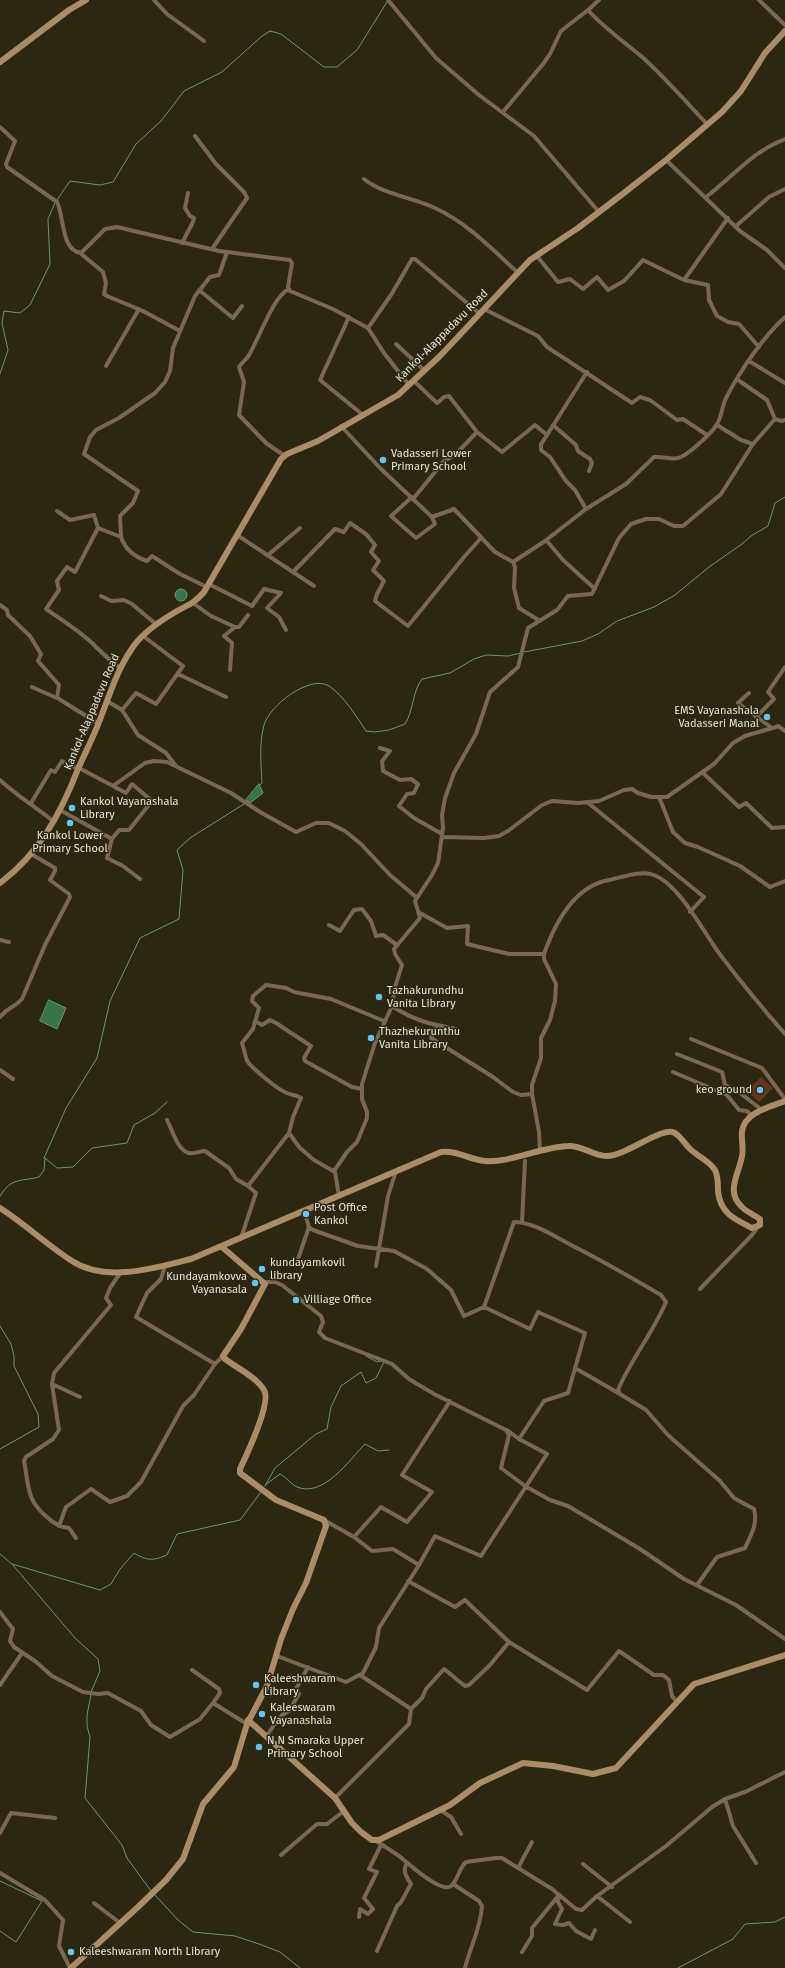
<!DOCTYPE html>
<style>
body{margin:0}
canvas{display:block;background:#2b2710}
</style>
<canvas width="785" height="1968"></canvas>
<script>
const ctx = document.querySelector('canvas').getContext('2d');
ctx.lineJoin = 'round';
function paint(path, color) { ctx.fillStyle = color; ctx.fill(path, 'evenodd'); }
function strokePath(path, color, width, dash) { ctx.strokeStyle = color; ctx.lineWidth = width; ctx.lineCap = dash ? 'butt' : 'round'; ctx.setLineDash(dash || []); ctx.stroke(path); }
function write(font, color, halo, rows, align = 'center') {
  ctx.font = font + ' "Fira Sans",sans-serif'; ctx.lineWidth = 3; ctx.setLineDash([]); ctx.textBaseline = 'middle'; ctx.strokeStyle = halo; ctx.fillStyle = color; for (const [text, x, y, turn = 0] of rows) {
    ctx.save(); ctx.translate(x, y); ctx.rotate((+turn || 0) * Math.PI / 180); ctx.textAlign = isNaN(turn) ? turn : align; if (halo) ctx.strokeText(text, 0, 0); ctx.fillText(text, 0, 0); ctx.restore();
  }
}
const green = new Path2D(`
 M761,1077L773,1088L759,1102L747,1091Z`);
const water = new Path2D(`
 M175 595a6 6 0 1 1 12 0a6 6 0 1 1-12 0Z
 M259,784L263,793L250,803L246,800Z
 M49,1000L66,1008L57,1029L40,1021Z`);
const stream = new Path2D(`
 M57,200L70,181L100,185L113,182L136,144L161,121L184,91L222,72L262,36L270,31L281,34L324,67H337L357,50L387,2
 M0,374L8,350L2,323L4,311L20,313L30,305L50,264L48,219L55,203
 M524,652L582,641L598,634L617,621L654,607L675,595L709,567L742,544L751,536L768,526L775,503L785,497
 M260,785L262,783C261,764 259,743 264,725C269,706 310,674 329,686C343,695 357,717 366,731L375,732L389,730L405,724C414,710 412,692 422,679L450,673L474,659L486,655L508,656L521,653
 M44,1158L66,1108L97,1058L110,1001L140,938L179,919L183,870L177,850L190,838L244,804
 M45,1158L57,1168L73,1167L92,1148L127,1143L134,1125L155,1113L167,1102
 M0,1196C12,1177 19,1182 39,1177L44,1170L45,1158
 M0,1326L11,1344L14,1356V1366L38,1414L39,1427L0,1449
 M366,1356L377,1362L381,1361
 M265,1485L280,1474C286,1477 292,1485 297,1487C324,1498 350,1459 365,1444L378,1451L389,1450
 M265,1486L275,1468L316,1434L327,1429L331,1407L341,1386L361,1372L366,1383L376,1378L384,1362
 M0,1554L12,1564L100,1590L111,1584L120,1569L134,1553C147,1561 153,1561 167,1555L177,1534L240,1520L261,1492
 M12,1564L75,1638L98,1659L100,1671L91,1692
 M91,1695L87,1715V1726L90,1737L85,1798L122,1845L127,1858L151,1891
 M0,1881L42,1901L16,1942L0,1931
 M155,1895L178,1920L193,1932L235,1936L259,1944L280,1952L300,1968
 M678,1968L733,1939L745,1924L775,1922L785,1917`);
const street = new Path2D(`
 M154,0L167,14L204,41
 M388,0L436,58L479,95L534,136L599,212
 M599,0L588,10C603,27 623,41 641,56C665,77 685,101 707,124
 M759,0L785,25
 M503,112L543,64L550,54L561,31L588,10
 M0,127L15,141L6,164L7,167L57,202C64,215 61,251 81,253L105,229L117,227L219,251L290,260L292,263L288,287L290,291L333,309L368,328L384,353L409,385
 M195,136L216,164L244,192L247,198L212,249
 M666,160L740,231L767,250L785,268
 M364,179C384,195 412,197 435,208C466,222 492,249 517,272
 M706,197C734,176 751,152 785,139
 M736,226L769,197L785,189
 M182,243L193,222L194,218L190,216L185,208L188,193
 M79,252L103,272L106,283L104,294L107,296L143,311L180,331
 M536,255L558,282L570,279L583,289L597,277L608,290L624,281L643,260L684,280L728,218
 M684,280L708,285L709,300L717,316L728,322L739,324L759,347
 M199,290L233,318L242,306
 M484,309L538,336L547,347L632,403L640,397L650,400L677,420L683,419L707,435
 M349,317L320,380L363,415
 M368,328L391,295L412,259H415L480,314
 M396,344L425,371
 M749,361L785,383
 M106,366L139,309
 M738,380L767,400L775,419
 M553,425L576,445L578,451L590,459L592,463L589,471
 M717,425L741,440L753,444
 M341,426L381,469L432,517L454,509L495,552L513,562L545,541L586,509L626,484L654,457C664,456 673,461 681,457C690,453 713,432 717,424C722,416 722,406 726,398C740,371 763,337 785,317
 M477,432L502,452L535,425L547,435L541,444V450L550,457L566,481L575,490L586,509
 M547,435L587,372
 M285,456L266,443L239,415L244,382L239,367C242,362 247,359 249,355C259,339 273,296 289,289
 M412,497L391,516L416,538L435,524L432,517
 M413,499L444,461L455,455L477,432L449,396L444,397L437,403L414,381
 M57,511L70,520L94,515L98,528
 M237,535L314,586
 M121,537C125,549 135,557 147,561L152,556L180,574L207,587
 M546,540L563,560L595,589
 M268,555L300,528
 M513,562L515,567L514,588L519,608L540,621
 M294,571L335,529L344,532L350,523L366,534L375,545L371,552L379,561L373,570L384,581L377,594L375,601L408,626L464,557L481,538
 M209,584L252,606L264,589L281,593L267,608L279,617L286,630
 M101,596L111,601L124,600L132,604L157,625
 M193,603L211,616L235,627H239L248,615
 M0,605L7,610L8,615L30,636L41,654L38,661L59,685L57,698
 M120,668C109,660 101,652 92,643C78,630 62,620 46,609L59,590L57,581L67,567L75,572L98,528L121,537L120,516L133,503L138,491L84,454L90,437L96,430L119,418L155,393L165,382L170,371L173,348L195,296L210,277L219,275L227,252
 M230,670L232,643L224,636L235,627
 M178,674L226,697
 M32,687L59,699L99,724
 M749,693L738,703L772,728
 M107,701L122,710L136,693L156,704L183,666L143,636
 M122,710L138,735L166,753L176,766
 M756,717L774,699L768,692L785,667
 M380,748L390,751L382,761L383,771L400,780L411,779L418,784L414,793L407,794L399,806L414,818L442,834
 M79,768L113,786L145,763L154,761L167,762L231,793L260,812L296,832L316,823H329L345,831L361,844L390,875L416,897
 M702,772L739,807L746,803L772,828L785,827
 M0,780C17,796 36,807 54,822
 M659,797L673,832L685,843L698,847L740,866L770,887L785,881
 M587,802L704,897L690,912
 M31,803L51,770L55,772L62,761L78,769
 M60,810L112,839L107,858L123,866L140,879
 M442,837L484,838L499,836L508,831L542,805L552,801L578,803L599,801L624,790L632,789L638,793L651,797H667L714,764L733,743L745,736L776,727L778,726L785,731
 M112,839L119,830H129L152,801L132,784L126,793L113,786
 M420,913L447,928L468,926L467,944L509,954H544
 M329,925L340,931L354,910L362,909L371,921L376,936L383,935L397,945
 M0,940L9,942
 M392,1006C415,1021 430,1024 456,1029L449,1034L435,1029L431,1038L493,1077L513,1092L521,1095L532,1094
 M0,1017C8,1007 14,1008 22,999L45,945L70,897L69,894L50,880L55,871V868L31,854
 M255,1021L262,1025L270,1020L276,1023L311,1046L304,1058L305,1061L352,1087L362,1089
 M691,1039L762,1068L785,1099
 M677,1054L722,1072L725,1085L740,1093L762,1110
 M247,1060C248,1065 276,1088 283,1091C288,1095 295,1094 301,1098L293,1117L289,1133L300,1148L314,1160L335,1172L339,1196
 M247,1061L242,1043L253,1029L259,1008L252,1001L253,996L266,985L286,988L294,992L331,999L384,1021
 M0,1070L13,1079
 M673,1072L727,1095L739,1110L747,1111L752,1116
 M167,1120C172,1129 177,1150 189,1153C194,1154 200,1151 205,1151L229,1168L236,1179L248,1186
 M540,1150L539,1132L532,1094V1085L541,1058V1038L550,1020L555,1001L556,984L544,959V954C555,923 575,886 609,880C623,877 641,870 654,875C682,886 706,938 725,961C744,986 764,1010 785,1034
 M334,1171L347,1152L357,1142L367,1118V1112L362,1099V1084L375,1043L392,1006L395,987L402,965L395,954L394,949L420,918L415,901L432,875L438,863L443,828L442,815L445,798L454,773L476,734L490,692L518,667L528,628L557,610L568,596L592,594L619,538L631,524L646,519H659L674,526H683L721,494L753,444L775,419L782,421L785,420
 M304,1211L309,1227L313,1230L358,1246L394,1251L427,1269L451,1290L464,1316L484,1307L514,1222C534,1222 555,1237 573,1246C603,1261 632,1278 661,1295L666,1302C653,1333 631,1359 618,1390L620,1394L646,1410L669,1436L720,1481L734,1498L754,1509C758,1524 751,1535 745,1548L717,1557L697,1585
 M522,1222L525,1161
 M241,1238L256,1193L248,1186L289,1133
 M297,1262L309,1227
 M165,1266L161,1279L147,1293L136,1317L215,1364L223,1356
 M376,1266L388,1196L396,1171
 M264,1282H275L282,1285L321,1316L323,1322L319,1332L325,1338L392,1364L409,1379L434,1394L506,1430L509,1435L501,1468L525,1486L550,1500L568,1506L640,1549L684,1579L736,1605L785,1639
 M700,1289L752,1235L757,1228
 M575,1368L620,1394
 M52,1384L80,1397
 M507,1430L519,1439
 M59,1526L66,1507L91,1489L110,1502L127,1496L141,1482L183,1406L194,1395L215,1364
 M354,1537L381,1507L407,1522L432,1492L402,1475L450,1401
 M76,1538L69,1528C60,1527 54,1524 47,1517C26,1500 29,1486 24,1461L26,1457L53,1439L59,1430L52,1384L54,1373L111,1305L106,1298L110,1288L121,1272
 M419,1565L435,1536L481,1556L547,1454L519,1439L544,1401L568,1393L585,1333L538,1312L530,1329L484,1307
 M408,1581L455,1607L465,1600L509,1642
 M0,1612L13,1629L10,1641L14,1647L35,1661L52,1676L83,1692L98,1694L108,1693L141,1711L151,1725L170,1737L200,1719L213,1703
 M277,1656L346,1682L363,1673L376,1647L379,1628L419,1565L393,1549L372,1551L354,1537L324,1520
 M192,1670L219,1689L220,1693L213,1703L247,1724
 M360,1675L411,1709
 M0,1685L22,1653
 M266,1737L274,1725L282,1715L289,1711L299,1694L296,1689L308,1667
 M335,1798L409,1724L411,1709L422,1698L426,1689L444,1669L465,1686L469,1685L490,1665L509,1642L587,1690L619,1651L654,1675H663L669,1680L672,1696L677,1702
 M725,1799L733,1826L756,1863
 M440,1810L451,1817L461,1834
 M0,1833L11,1813L55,1818
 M376,1841C384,1846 392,1851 399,1856C408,1863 441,1894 451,1886C458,1880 459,1868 466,1862L496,1858H502L552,1889L576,1909L582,1910L597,1896L666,1846L712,1807L725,1799L745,1792L785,1772
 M281,1855L317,1824H327L344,1811
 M583,1864L612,1887
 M518,1868L532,1842
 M0,1873L45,1900L63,1920L59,1946L70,1968
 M453,1884L479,1901L482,1906C481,1928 470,1947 465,1968
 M559,1895L558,1902L562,1909L555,1924L563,1925L569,1923L576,1931L591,1939L595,1930
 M597,1896L630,1922
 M94,1903L120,1923
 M359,1917L360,1909L368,1914L373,1909L364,1898L377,1872L369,1869L381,1845
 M377,1951L397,1906L401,1902L411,1884C406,1876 402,1871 407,1863
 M522,1952L532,1936V1928L559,1895`);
const secondary = new Path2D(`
 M0,62L69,10L86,0
 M0,883C39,854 61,813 78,769C85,753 93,738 99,722C109,697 116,672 131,650C140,635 157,623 172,614C186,605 192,606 204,592L281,459L287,454L318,441L398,395L440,356L530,260L578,228L620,196L666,160L722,112L741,91L765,53L785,31
 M0,1208C25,1224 47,1245 72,1261C106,1283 155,1268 191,1259L441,1152C457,1150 470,1160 485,1161C510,1163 541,1147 568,1146C582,1145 593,1156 606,1156C625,1157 663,1125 675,1133C681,1137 685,1144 690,1149C697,1156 710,1161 715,1170C718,1176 718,1184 718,1191C720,1213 734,1219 752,1228L760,1225V1219C754,1215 747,1212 742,1207C725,1192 739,1174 742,1156C744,1148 741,1140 742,1131C745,1112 770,1107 785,1101
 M248,1720L335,1798L352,1823L361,1832L372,1840H379L450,1805L480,1783L523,1763L553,1766L593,1774L616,1768L694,1684L785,1655
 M71,1968L138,1907L166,1880L183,1859L203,1804L234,1767L247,1724L267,1686L281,1639L293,1609L306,1583L326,1526L324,1520L276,1500L240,1473V1469C246,1456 272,1402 264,1390C256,1377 237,1368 225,1359L223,1356L241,1329L265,1284L222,1247`);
const markers = [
 [383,460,4,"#67c4ef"],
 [767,717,4,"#67c4ef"],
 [72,808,4,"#67c4ef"],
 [70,823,4,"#67c4ef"],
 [379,997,4,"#67c4ef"],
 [371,1038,4,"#67c4ef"],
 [760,1090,4,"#67c4ef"],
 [306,1214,4,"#67c4ef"],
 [262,1269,4,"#67c4ef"],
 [255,1283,4,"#67c4ef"],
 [296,1300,4,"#67c4ef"],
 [256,1685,4,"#67c4ef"],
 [262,1714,4,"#67c4ef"],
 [259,1747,4,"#67c4ef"],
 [71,1952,4,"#67c4ef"]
];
const streetNames = [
 ["Kankol-Alappadavu Road",442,336,-45],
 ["Kankol-Alappadavu Road",92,712,-67]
];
const poiNames = [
 ["Vadasseri Lower",391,454],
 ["Primary School",391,467],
 ["EMS Vayanashala",759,711,"right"],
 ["Vadasseri Manal",759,724,"right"],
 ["Kankol Vayanashala",80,802],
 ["Library",80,815],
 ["Kankol Lower",70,836,"center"],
 ["Primary School",70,849,"center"],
 ["Tazhakurundhu",387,991],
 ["Vanita Library",387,1004],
 ["Thazhekurunthu",379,1032],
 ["Vanita Library",379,1045],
 ["keo ground",752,1090,"right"],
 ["Post Office",314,1208],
 ["Kankol",314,1221],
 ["kundayamkovil",270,1263],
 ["library",270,1276],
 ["Kundayamkovva",247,1277,"right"],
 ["Vayanasala",247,1290,"right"],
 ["Villiage Office",304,1300],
 ["Kaleeshwaram",264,1679],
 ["Library",264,1692],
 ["Kaleeswaram",270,1708],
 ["Vayanashala",270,1721],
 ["N N Smaraka Upper",267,1741],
 ["Primary School",267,1754],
 ["Kaleeshwaram North Library",79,1952]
];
paint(green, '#65371e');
paint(water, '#38744b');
strokePath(water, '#6c9675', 1);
strokePath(stream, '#6c9675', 1);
strokePath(street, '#7a6851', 4);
strokePath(secondary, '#aa8d68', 6);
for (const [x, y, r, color] of markers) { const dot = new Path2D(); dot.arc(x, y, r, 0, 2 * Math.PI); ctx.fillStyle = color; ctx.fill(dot); strokePath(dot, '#2b2710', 1.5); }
write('11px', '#e7e5d7', '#2b2710', streetNames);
write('11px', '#e7e5d7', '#2b2710', poiNames, 'left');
</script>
